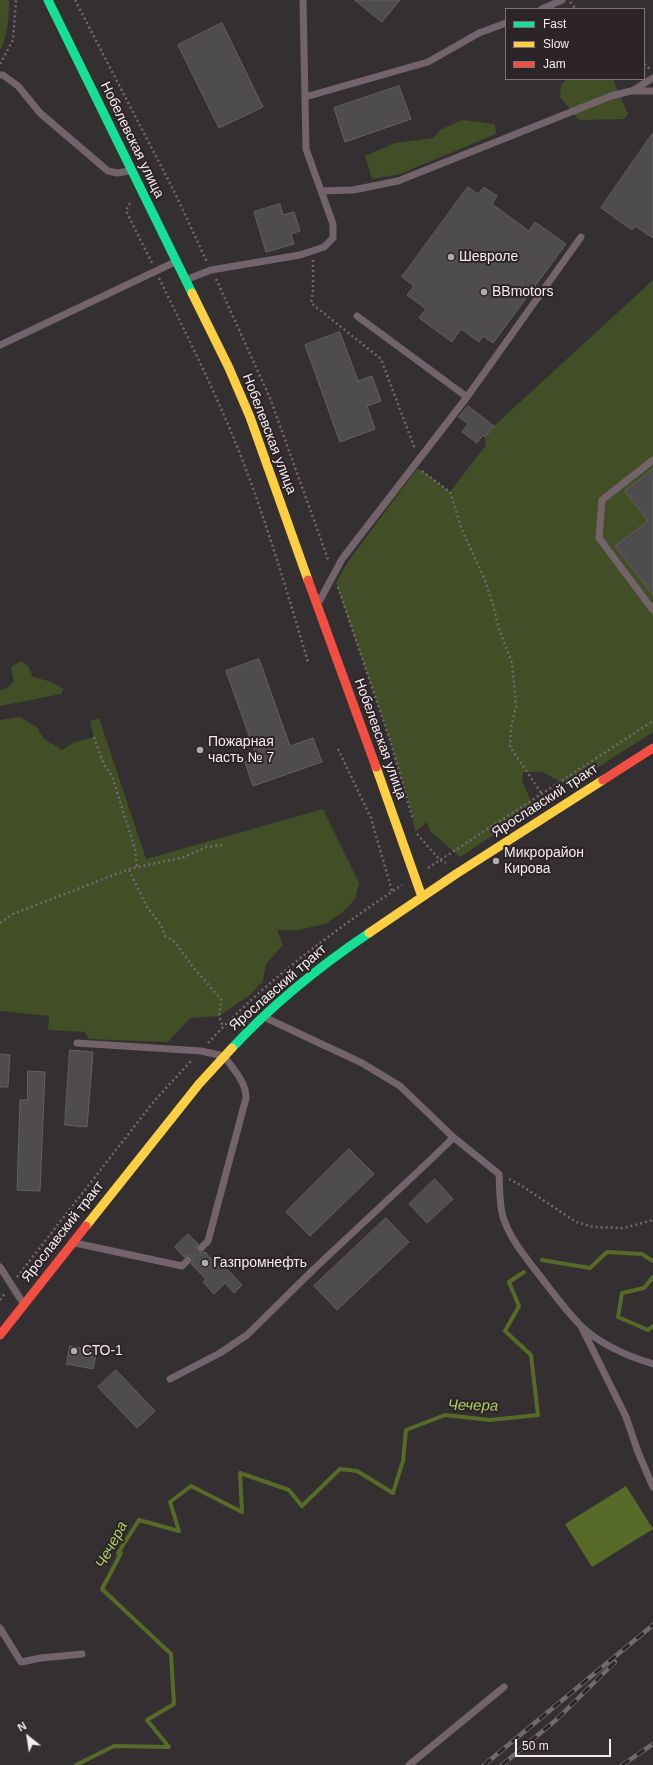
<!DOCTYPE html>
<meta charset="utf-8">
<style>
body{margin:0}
#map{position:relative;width:653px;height:1765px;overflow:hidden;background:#343032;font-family:Helvetica,sans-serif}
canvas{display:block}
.legend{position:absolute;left:505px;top:8px;width:140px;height:72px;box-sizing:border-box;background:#2c2427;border:1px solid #7c7477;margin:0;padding:5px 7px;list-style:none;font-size:12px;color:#f3edf0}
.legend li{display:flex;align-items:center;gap:8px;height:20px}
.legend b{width:20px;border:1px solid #7c7477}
.north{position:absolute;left:8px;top:1717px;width:40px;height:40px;-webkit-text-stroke:3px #2c2427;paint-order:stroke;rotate:330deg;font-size:11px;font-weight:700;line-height:16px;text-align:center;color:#f3edf0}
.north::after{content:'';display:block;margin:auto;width:14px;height:18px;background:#f3edf0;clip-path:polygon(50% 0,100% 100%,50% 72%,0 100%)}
.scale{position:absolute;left:515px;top:1739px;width:96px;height:18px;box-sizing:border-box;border:2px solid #f3edf0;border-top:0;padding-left:5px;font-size:12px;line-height:14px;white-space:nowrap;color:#f3edf0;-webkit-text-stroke:3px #2c2427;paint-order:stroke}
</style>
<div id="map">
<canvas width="653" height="1765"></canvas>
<ul class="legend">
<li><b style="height:5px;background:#16e098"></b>Fast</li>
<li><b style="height:5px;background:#ffcf43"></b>Slow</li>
<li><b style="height:5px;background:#f24e42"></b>Jam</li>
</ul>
<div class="north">N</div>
<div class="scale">50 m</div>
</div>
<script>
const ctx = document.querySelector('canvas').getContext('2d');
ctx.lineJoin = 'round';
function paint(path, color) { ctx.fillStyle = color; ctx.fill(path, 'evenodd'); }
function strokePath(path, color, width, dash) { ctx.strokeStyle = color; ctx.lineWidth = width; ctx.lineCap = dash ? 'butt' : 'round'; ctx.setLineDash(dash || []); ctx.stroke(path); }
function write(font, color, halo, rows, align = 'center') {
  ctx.font = font + ' Helvetica,sans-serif'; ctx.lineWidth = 4; ctx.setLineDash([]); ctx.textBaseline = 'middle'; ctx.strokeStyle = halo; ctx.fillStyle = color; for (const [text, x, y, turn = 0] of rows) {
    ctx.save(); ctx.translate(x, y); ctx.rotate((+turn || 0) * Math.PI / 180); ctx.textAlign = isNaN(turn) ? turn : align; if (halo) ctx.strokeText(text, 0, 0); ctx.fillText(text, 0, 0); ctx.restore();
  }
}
const green = new Path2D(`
 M0,0H9C9,16 8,36 0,50Z
 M567,79H613L628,114L624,119L579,120L560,97L561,85Z
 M462,120L495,124L496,134L400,174L372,179L365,156L395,143L434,138L440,130Z
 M653,280V732L569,786L542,772H523L522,780L534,808L460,857L430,831L427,822L415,832L412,814L391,743L336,583L347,563L416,470L420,469L450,492L486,445L485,437L494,426Z
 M21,661L28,666L33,677L52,682L64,689L61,694L0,706V690L5,689L14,682L11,667Z
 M20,717L37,727L43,738L62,750L75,742L94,737L90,721L99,718L146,859L323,809L359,883L355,899L342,913L325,924L298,930H277L283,945L266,964L263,981L250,995L219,1016L190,1018L168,1042L89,1039L85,1032L48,1030L49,1016L0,1011V720Z`);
const water = new Path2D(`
 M626,1486L653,1529L592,1567L565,1524Z`);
const stream = new Path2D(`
 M542,1260L590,1268L607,1252L642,1254L653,1261
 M653,1277L644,1288L622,1293L618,1317L648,1330L653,1326
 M76,1765L114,1746L169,1747L147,1720L174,1704L171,1654L102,1589L121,1553H118L139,1520L179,1531L170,1502L191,1486L242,1512L240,1473L289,1490L302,1506L340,1469L357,1471L393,1493L403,1461L406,1430L445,1415L490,1420L538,1415L531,1355L505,1331L519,1306L509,1282L524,1272`);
const building = new Path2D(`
 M355,0H400L382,22Z
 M222,23L263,107L219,128L178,45Z
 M399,86L411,119L345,142L334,108Z
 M653,133V238L635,226L632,230L601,208Z
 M468,187L478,194L484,187L497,196L492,204L529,231L535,222L566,244L493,343L483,336L479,342L461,329L452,342L419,318L426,309L407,295L414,286L402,277Z
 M280,204L283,215L294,212L300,231L291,234L294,244L266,252L254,212Z
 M340,332L358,381L372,376L381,401L367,406L375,429L340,442L305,345Z
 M468,406L494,426L485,437L483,435L477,443L462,432L468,424L459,417Z
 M653,469V595L615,546L648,521L625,491Z
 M259,659L290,746L313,738L322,762L253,786L245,762L257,758L226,671Z
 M70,1050L93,1052L87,1127L65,1125Z
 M0,1054L10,1055L8,1087H0Z
 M28,1071L45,1072L40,1191L17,1190L20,1100H27Z
 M349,1149L374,1174L310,1236L286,1212Z
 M435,1179L453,1199L427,1223L409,1204Z
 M386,1218L409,1242L337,1310L314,1286Z
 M188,1234L198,1244L196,1249L198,1252L202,1253L205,1252L219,1267L222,1264L242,1285L234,1293L225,1283L214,1294L203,1282L206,1279L191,1264L193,1261L192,1257L189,1255L184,1257L175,1247Z
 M70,1346L97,1351L93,1369L67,1364Z
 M116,1370L155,1411L137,1428L98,1387Z`);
const path = new Path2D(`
 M75,0L176,195L207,262
 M570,2L576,9
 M0,64L13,40L16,0
 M644,64L650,69
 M130,203L126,211L152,263
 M313,260V291L311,303L381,359L415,449
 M159,278C190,342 222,405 247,472C270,534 289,598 308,662
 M216,279L270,398L329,562
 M422,471L450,492L462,530L485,580L493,605L499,629L512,663L516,706L511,728L510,747L542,794
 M338,587L391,743L413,820
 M94,737L104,765L112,776L135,849L137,868
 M338,749L371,818L392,891
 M417,834L440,860L446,863
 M428,868L653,721
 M129,870L147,907L161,925L165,936L175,942L193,967L221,999L219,1016L223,1027
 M0,923L13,914L129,869L184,857L206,847L222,845
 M208,1043C264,982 333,931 402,885
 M509,1179L522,1186L576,1222L594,1227L624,1228L653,1220
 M17,1277L155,1100L192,1060
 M0,1300L6,1292`);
const lane = new Path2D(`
 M542,9L562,0
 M0,75H3L18,86L40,113L108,171L117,173L129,171
 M632,91L653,78
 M305,97L428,62L479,33L506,23
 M322,191L353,190L398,181L611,96L631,91H653
 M188,279L211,270L300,255L324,247L333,238V224L306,149L303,0
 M357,316L467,397
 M0,345L175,262
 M653,460L602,500L599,538L653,610
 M320,600L342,559L467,397L581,237
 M266,1018L362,1063L400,1086L453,1137L499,1174C500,1188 499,1203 503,1217C510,1239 526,1258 540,1276C553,1293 566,1311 581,1326C601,1345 627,1356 653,1364
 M77,1043L201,1051L224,1056C233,1069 246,1081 246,1098L208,1241L201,1248
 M75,1243L182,1266L188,1260
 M0,1267L23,1303
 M582,1328L626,1417L638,1452L653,1487
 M170,1379L220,1353L247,1335L315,1268L425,1165L448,1143L453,1137
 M0,1628L21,1662L41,1658L82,1654
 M409,1765L504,1687`);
const fast = new Path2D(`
 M48,0L192,293
 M232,1048C272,1005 320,966 369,933`);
const slow = new Path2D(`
 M192,293L229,368L250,417L308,580
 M376,767L422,897
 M369,933L456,874L603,780
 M86,1226L199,1084L232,1048`);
const jam = new Path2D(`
 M308,580L376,767
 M603,780L653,748
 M0,1335L86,1226`);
const rail = new Path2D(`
 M484,1765L653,1625
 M502,1765L556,1720L615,1662
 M622,1765L653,1744`);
const markers = [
 [451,257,4,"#b0abae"],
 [484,292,4,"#b0abae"],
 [200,750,4,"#b0abae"],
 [496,861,4,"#b0abae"],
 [205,1263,4,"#b0abae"],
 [74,1351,4,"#b0abae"]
];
const streetNames = [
 ["Нобелевская улица",132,140,64],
 ["Нобелевская улица",269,434,69],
 ["Нобелевская улица",380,739,70],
 ["Ярославский тракт",545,801,-33],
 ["Ярославский тракт",278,988,-41],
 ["Ярославский тракт",63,1232,-52]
];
const poiNames = [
 ["Шевроле",459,257],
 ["BBmotors",492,292],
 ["Пожарная",208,742],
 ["часть № 7",208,758],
 ["Микрорайон",504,853],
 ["Кирова",504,869],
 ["Газпромнефть",213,1263],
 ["СТО-1",82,1351]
];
const waterNames = [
 ["Чечера",473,1406,1],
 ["Чечера",112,1545,-62]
];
paint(green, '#424e26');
paint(water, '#576a27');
strokePath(stream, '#576a27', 4);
paint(building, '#4f4c4e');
strokePath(building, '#636061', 1);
strokePath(path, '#74686e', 2.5, [2, 3]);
strokePath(lane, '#72646a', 7);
strokePath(fast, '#16e098', 9);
strokePath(slow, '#ffcf43', 9);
strokePath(jam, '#f24e42', 9);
strokePath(rail, '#706a6e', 4.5);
strokePath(rail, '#2c2427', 3, [9]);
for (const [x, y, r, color] of markers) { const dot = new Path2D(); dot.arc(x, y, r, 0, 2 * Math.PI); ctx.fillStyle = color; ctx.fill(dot); strokePath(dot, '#2c2427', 1.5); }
write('14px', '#f3edf0', '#2c2427', streetNames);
write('14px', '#f3edf0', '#2c2427', poiNames, 'left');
write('italic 15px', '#accc67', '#2c2427', waterNames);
</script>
